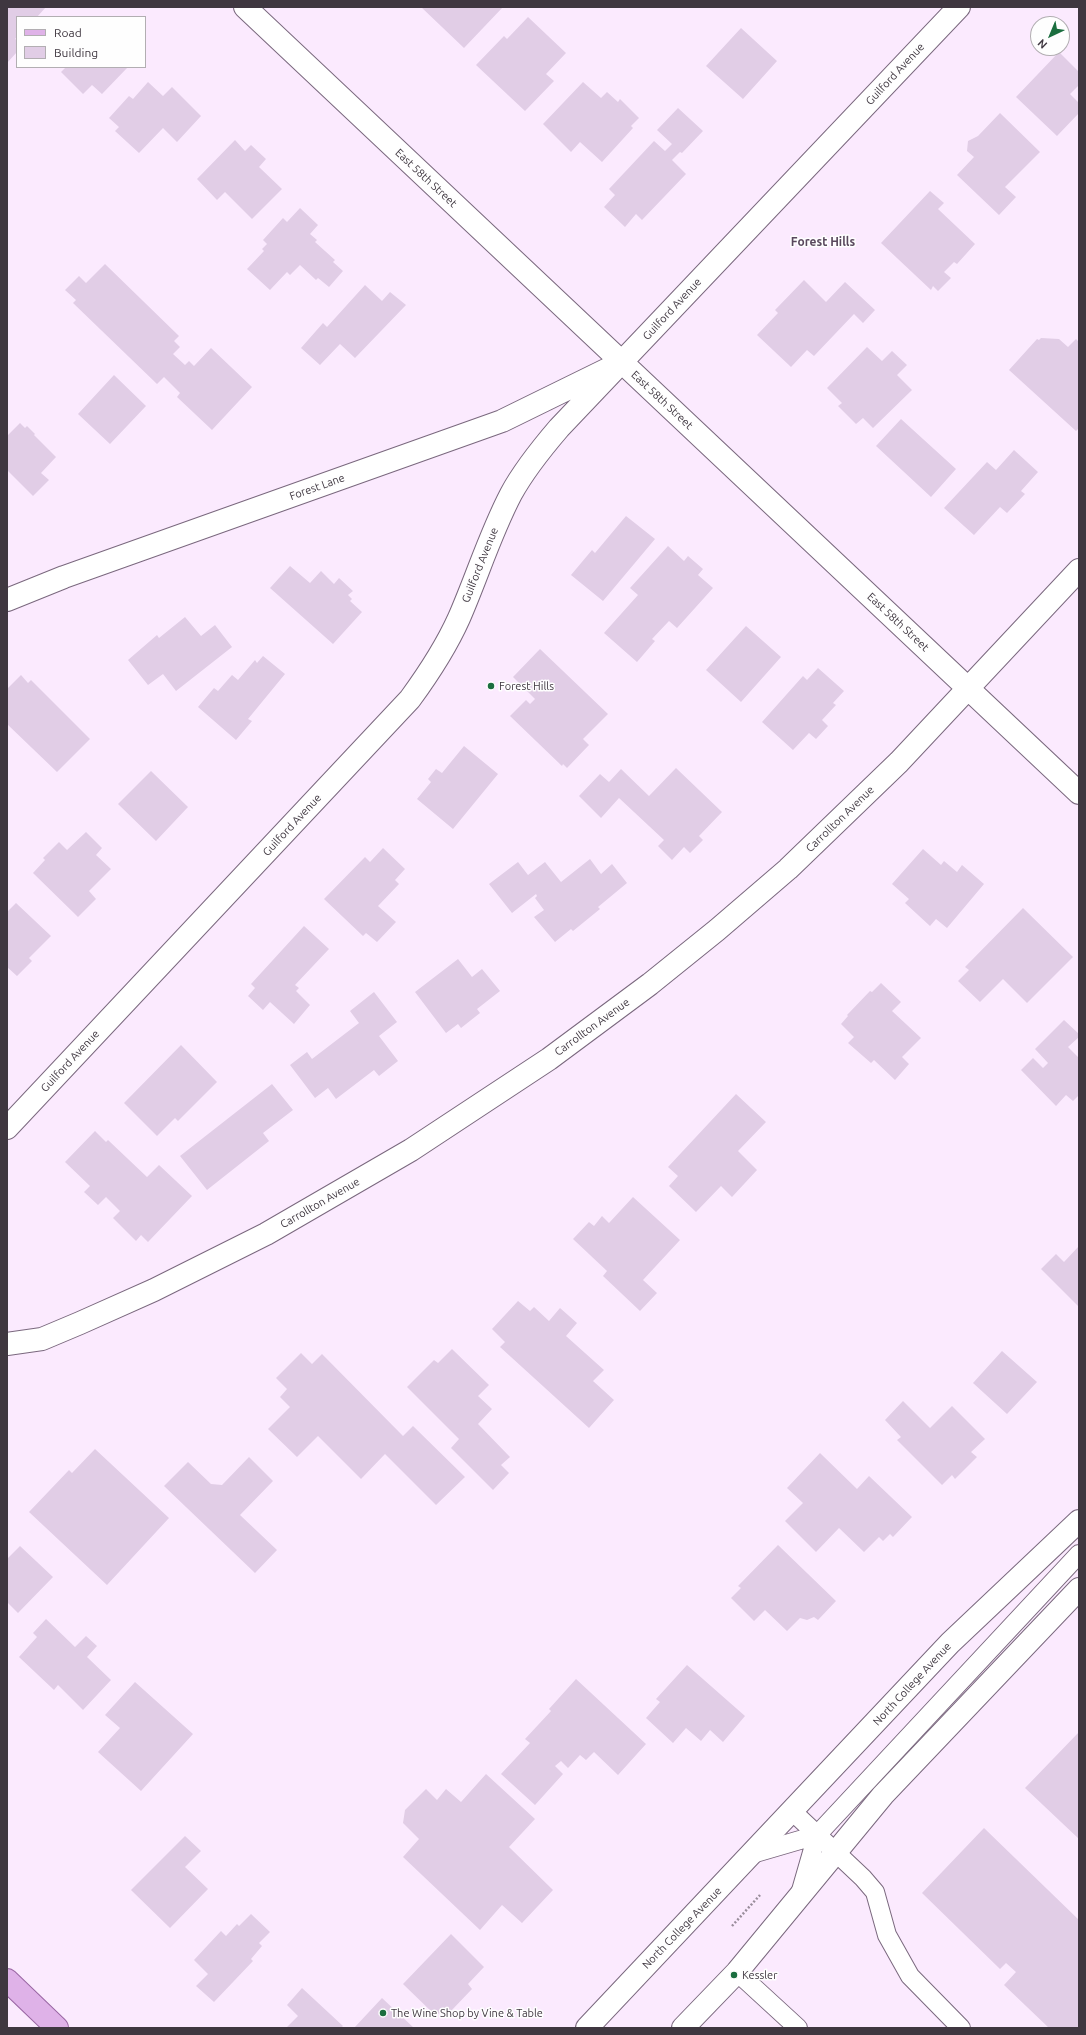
<!DOCTYPE html>
<style>
body{margin:0}
#map{position:relative;width:1086px;height:2035px;overflow:hidden;background:#fbeafe;font-family:Ubuntu,sans-serif}
canvas{display:block}
.frame{position:absolute;inset:0;border:8px solid #3f3740;pointer-events:none}
.legend{position:absolute;left:16px;top:16px;width:130px;height:52px;box-sizing:border-box;background:#fefefe;border:1px solid #b2aeb2;margin:0;padding:5px 7px;list-style:none;font-size:12px;color:#3f3740}
.legend li{display:flex;align-items:center;gap:8px;height:20px}
.legend b{width:20px;border:1px solid #b2aeb2}
.north{position:absolute;left:1030px;top:16px;width:40px;height:40px;box-sizing:border-box;background:#fefefe;border:1px solid #b2aeb2;border-radius:50%;rotate:224deg;font-size:11px;font-weight:700;line-height:16px;text-align:center;color:#3f3740}
.north::after{content:'';display:block;margin:auto;width:14px;height:18px;background:#1b6e3f;clip-path:polygon(50% 0,100% 100%,50% 72%,0 100%)}
</style>
<div id="map">
<canvas width="1086" height="2035"></canvas>
<div class="frame"></div>
<ul class="legend">
<li><b style="height:5px;background:#dfb2e8"></b>Road</li>
<li><b style="height:11px;background:#e1cde6"></b>Building</li>
</ul>
<div class="north">N</div>
</div>
<script>
const ctx = document.querySelector('canvas').getContext('2d');
ctx.lineJoin = 'round';
function paint(path, color) { ctx.fillStyle = color; ctx.fill(path, 'evenodd'); }
function strokePath(path, color, width, dash) { ctx.strokeStyle = color; ctx.lineWidth = width; ctx.lineCap = dash ? 'butt' : 'round'; ctx.setLineDash(dash || []); ctx.stroke(path); }
function write(font, color, halo, rows, align = 'center') {
  ctx.font = font + ' Ubuntu,sans-serif'; ctx.lineWidth = 3; ctx.setLineDash([]); ctx.textBaseline = 'middle'; ctx.strokeStyle = halo; ctx.fillStyle = color; for (const [text, x, y, turn = 0] of rows) {
    ctx.save(); ctx.translate(x, y); ctx.rotate((+turn || 0) * Math.PI / 180); ctx.textAlign = isNaN(turn) ? turn : align; if (halo) ctx.strokeText(text, 0, 0); ctx.fillText(text, 0, 0); ctx.restore();
  }
}
const building = new Path2D(`
 M7,7H46L37,17H17V37L15,39L17,40V52L7,63Z
 M421,7H503L464,48Z
 M528,17L566,53L546,74L554,81L525,111L476,65L504,36L507,39Z
 M741,28L777,61L743,99L706,66Z
 M1059,52L1079,72V85L1070,94L1079,103V113L1057,136L1016,97Z
 M66,67H128L102,94L92,85L83,94L61,72Z
 M148,82L163,96L172,87L201,116L177,142L163,128L139,153L115,131L119,127L109,118L129,96L133,99Z
 M583,82L601,98L607,92L618,102L620,99L639,118L631,126L633,128L602,162L580,142L571,152L543,124Z
 M678,108L703,131L682,153L680,152L672,160L686,174L642,220L636,214L625,227L604,207L615,195L609,189L654,141L665,151L672,144L657,130Z
 M1000,113L1040,152L1005,187L1016,197L999,215L957,175L974,157L967,151L968,141L978,136Z
 M235,140L245,151L251,145L266,159L259,167L282,189L252,219L225,192L217,200L197,179Z
 M930,191L944,203L938,209L975,244L957,264L954,262L944,272L951,278L938,291L933,286L931,290L881,243Z
 M300,208L318,225L310,234L317,240L315,242L335,260L333,262L343,271L329,287L318,278L316,280L300,265L290,275L287,272L270,290L247,269L264,251L262,249L267,244L263,240L283,218L287,222Z
 M105,264L179,336L174,341L180,347L173,354L185,365L189,361L194,366L211,348L252,387L212,430L177,397L180,393L164,377L157,384L73,303L76,300L65,290L79,276L86,283Z
 M804,280L826,302L845,282L875,310L863,323L854,314L814,356L807,350L791,367L757,335L778,313L775,310Z
 M365,285L382,301L390,292L406,305L355,358L340,344L320,365L301,348L323,323L327,327Z
 M1041,338L1059,339L1068,347L1076,339L1079,342V428L1076,431L1009,370L1037,339L1039,340Z
 M867,347L882,361L892,351L907,365L897,375L912,390L873,428L863,418L856,424L838,406L842,403L827,388Z
 M114,375L146,406L110,444L78,414Z
 M901,419L956,469L931,497L876,446Z
 M20,423L25,428L27,426L35,434L34,435L56,457L41,473L49,480L33,496L7,470V434L8,435Z
 M1014,450L1038,472L1021,491L1025,494L1007,513L1000,507L974,535L944,508L987,462L996,470Z
 M626,516L655,539L603,601L571,575L592,550L595,553Z
 M668,546L684,561L688,556L703,569L698,575L713,588L677,628L669,621L652,639L655,641L637,662L604,633L638,595L630,588Z
 M290,566L310,583L321,571L334,584L339,578L353,591L348,595L352,599L350,601L362,612L333,644L270,588Z
 M185,617L201,636L215,625L232,647L176,691L163,674L148,685L128,660L157,635L159,638Z
 M746,626L781,657L741,702L706,670Z
 M540,649L608,714L583,739L589,745L567,768L563,764L562,766L510,716L526,700L530,704L535,699L513,677Z
 M263,656L285,674L248,719L252,721L236,740L198,707L214,688L218,691L232,675L238,680L255,660L257,663Z
 M818,668L844,691L833,703L836,705L822,720L828,726L816,739L809,733L793,750L762,722L803,676L807,680Z
 M21,675L28,683L31,680L90,739L57,772L7,724V689Z
 M464,746L498,774L453,829L417,799L431,782L428,779L436,769L442,773Z
 M676,768L722,812L699,836L703,840L690,853L684,847L672,860L658,846L664,840L619,798L601,818L579,796L600,774L609,782L621,769L649,796Z
 M151,771L188,807L156,841L118,804Z
 M86,832L102,848L96,855L111,869L89,891L96,899L78,917L33,873L45,860L43,858L59,842L67,850Z
 M383,848L405,869L395,880L399,884L378,906L396,922L377,942L366,933L363,936L324,899L365,857L370,862Z
 M923,849L941,865L944,861L957,872L962,865L984,884L947,928L936,919L930,926L905,903L909,899L892,884Z
 M590,859L601,874L612,864L627,883L598,907L600,909L573,931L571,929L555,942L534,917L544,910L535,898L537,896L536,894L512,913L489,884L518,862L528,875L545,862L561,882Z
 M16,903L51,936L29,958L32,961L17,976L7,967V912Z
 M1023,908L1073,957L1027,1003L1003,979L980,1002L958,981L969,970L965,967Z
 M304,926L329,949L295,985L299,988L296,991L310,1005L294,1024L270,1002L263,1010L248,996L255,988L251,984Z
 M458,959L472,977L482,969L500,991L477,1009L480,1013L461,1028L458,1024L446,1033L415,992Z
 M881,983L901,1002L892,1011L921,1038L902,1057L909,1064L895,1080L874,1060L871,1063L848,1043L854,1037L841,1024L848,1016L847,1015L870,991L872,992Z
 M374,992L397,1022L379,1036L398,1061L379,1076L374,1070L336,1099L328,1088L315,1098L290,1065L307,1052L312,1059L359,1023L350,1011Z
 M1064,1020L1079,1034V1037L1068,1047L1079,1058V1095L1073,1101L1066,1095L1056,1106L1021,1070L1033,1058L1043,1068L1048,1063L1035,1049Z
 M181,1045L217,1082L178,1121L175,1118L157,1136L124,1103Z
 M272,1084L293,1110L263,1133L269,1141L207,1190L180,1156Z
 M736,1094L766,1122L738,1151L757,1170L732,1197L721,1186L696,1212L669,1186L678,1176L668,1167Z
 M95,1131L106,1142L108,1140L147,1177L159,1165L192,1196L148,1242L141,1235L136,1241L113,1218L120,1211L106,1197L98,1205L84,1192L90,1186L65,1162Z
 M633,1197L680,1240L643,1280L657,1293L640,1311L603,1276L607,1271L573,1239L589,1222L594,1226L602,1216L609,1223Z
 M1079,1246V1307L1041,1269L1056,1254L1064,1262Z
 M518,1301L530,1311L534,1307L549,1321L560,1308L577,1323L566,1336L604,1370L593,1381L614,1400L589,1428L500,1347L505,1342L492,1329Z
 M452,1349L489,1385L478,1396L492,1409L478,1424L510,1457L501,1465L509,1473L493,1490L451,1448L459,1439L407,1387L434,1360L438,1363Z
 M1002,1351L1037,1382L1007,1414L973,1383Z
 M301,1353L312,1364L322,1354L403,1436L413,1426L465,1477L436,1505L385,1454L361,1479L318,1436L297,1457L268,1429L290,1407L280,1397L287,1389L276,1378Z
 M903,1401L930,1428L952,1406L985,1439L971,1452L977,1457L955,1479L952,1475L942,1485L897,1440L901,1437L885,1420Z
 M95,1449L169,1518L107,1585L29,1512L69,1470L72,1473Z
 M820,1453L857,1489L869,1476L912,1517L893,1537L890,1534L883,1541L879,1537L864,1552L839,1528L816,1552L785,1521L803,1503L787,1488Z
 M249,1457L273,1481L240,1515L277,1550L255,1573L164,1486L188,1462L211,1484L222,1485Z
 M778,1545L836,1601L818,1620L814,1617L807,1620L800,1618L787,1631L765,1610L754,1621L731,1598L741,1588L738,1586Z
 M20,1546L53,1577L18,1613L7,1602V1559Z
 M46,1619L75,1647L86,1636L97,1646L87,1657L111,1680L83,1710L58,1685L54,1690L19,1657L37,1637L33,1633Z
 M687,1665L745,1716L723,1742L710,1730L701,1741L686,1728L673,1743L646,1718L660,1702L656,1699Z
 M576,1679L646,1744L618,1775L594,1752L586,1760L580,1755L568,1768L561,1761L555,1766L563,1774L535,1805L501,1774L530,1743L525,1739L551,1711L549,1709Z
 M135,1682L193,1734L141,1791L98,1752L120,1728L105,1715Z
 M1079,1732V1839L1025,1788Z
 M486,1774L535,1819L509,1847L553,1890L522,1923L502,1905L480,1930L403,1857L419,1839L403,1823L405,1810L426,1789L437,1800L446,1789L461,1802Z
 M984,1828L1079,1920V2028H1049L1004,1985L1016,1972L1006,1963L1000,1969L922,1893Z
 M185,1836L201,1851L185,1867L208,1889L170,1928L131,1890Z
 M251,1914L270,1932L259,1943L262,1946L251,1959L253,1961L214,2002L196,1986L208,1974L194,1960L221,1931L226,1936L237,1924L239,1926Z
 M451,1934L484,1967L468,1984L472,1989L451,2011L446,2007L436,2016L403,1984Z
 M302,1988L343,2026L341,2028H286L298,2016L287,2005Z
 M382,1998L414,2028H354Z`);
const path = new Path2D(`
 M732,1926L760,1895`);
const service = new Path2D(`
 M792,1811L863,1878L875,1892L887,1935L910,1976L961,2028
 M752,1854L817,1835
 M800,1894L817,1835L1079,1554
 M737,1972L798,2028`);
const minor = new Path2D(`
 M245,7L1079,793
 M7,600L64,577L502,421L608,369
 M7,1128L410,699C429,673 446,647 459,618C477,577 490,534 511,494C524,470 541,449 559,428L959,7
 M7,1344L42,1339L80,1323L154,1290L266,1234L411,1150L549,1059L650,984L717,930L788,869L899,762L1079,570`);
const secondary = new Path2D(`
 M587,2028L950,1643L1079,1521
 M683,2028L737,1972L883,1795L1079,1589`);
const primary = new Path2D(`
 M7,1980L57,2028`);
const markers = [
 [491,686,4,"#1b6e3f"],
 [734,1975,4,"#1b6e3f"],
 [383,2013,4,"#1b6e3f"]
];
const streetNames = [
 ["Guilford Avenue",895,74,-47],
 ["East 58th Street",426,178,43],
 ["Guilford Avenue",672,309,-47],
 ["East 58th Street",662,400,43],
 ["Forest Lane",317,487,-20],
 ["Guilford Avenue",480,565,-68],
 ["East 58th Street",898,622,43],
 ["Carrollton Avenue",840,819,-44],
 ["Guilford Avenue",292,825,-47],
 ["Carrollton Avenue",592,1027,-36],
 ["Guilford Avenue",70,1061,-47],
 ["Carrollton Avenue",320,1203,-30],
 ["North College Avenue",912,1684,-47],
 ["North College Avenue",682,1928,-46]
];
const poiNames = [
 ["Forest Hills",499,686],
 ["Kessler",742,1975],
 ["The Wine Shop by Vine & Table",391,2013]
];
const neighbourhoodNames = [
 ["Forest Hills",823,242]
];
paint(building, '#e1cde6');
strokePath(service, '#7a687e', 20);
strokePath(minor, '#7a687e', 24);
strokePath(secondary, '#7a687e', 24);
strokePath(primary, '#9966a3', 24);
strokePath(path, '#998d9b', 2.5, [2, 2]);
strokePath(service, '#fff', 18);
strokePath(minor, '#fff', 22);
strokePath(secondary, '#fff', 22);
strokePath(primary, '#dfb2e8', 22);
for (const [x, y, r, color] of markers) { const dot = new Path2D(); dot.arc(x, y, r, 0, 2 * Math.PI); ctx.fillStyle = color; ctx.fill(dot); strokePath(dot, '#fefefe', 1.5); }
write('11px', '#3f3740', '#fefefe', streetNames);
write('11px', '#3f3740', '#fefefe', poiNames, 'left');
write('bold 12px', '#59485d', '#fefefe', neighbourhoodNames);
</script>
